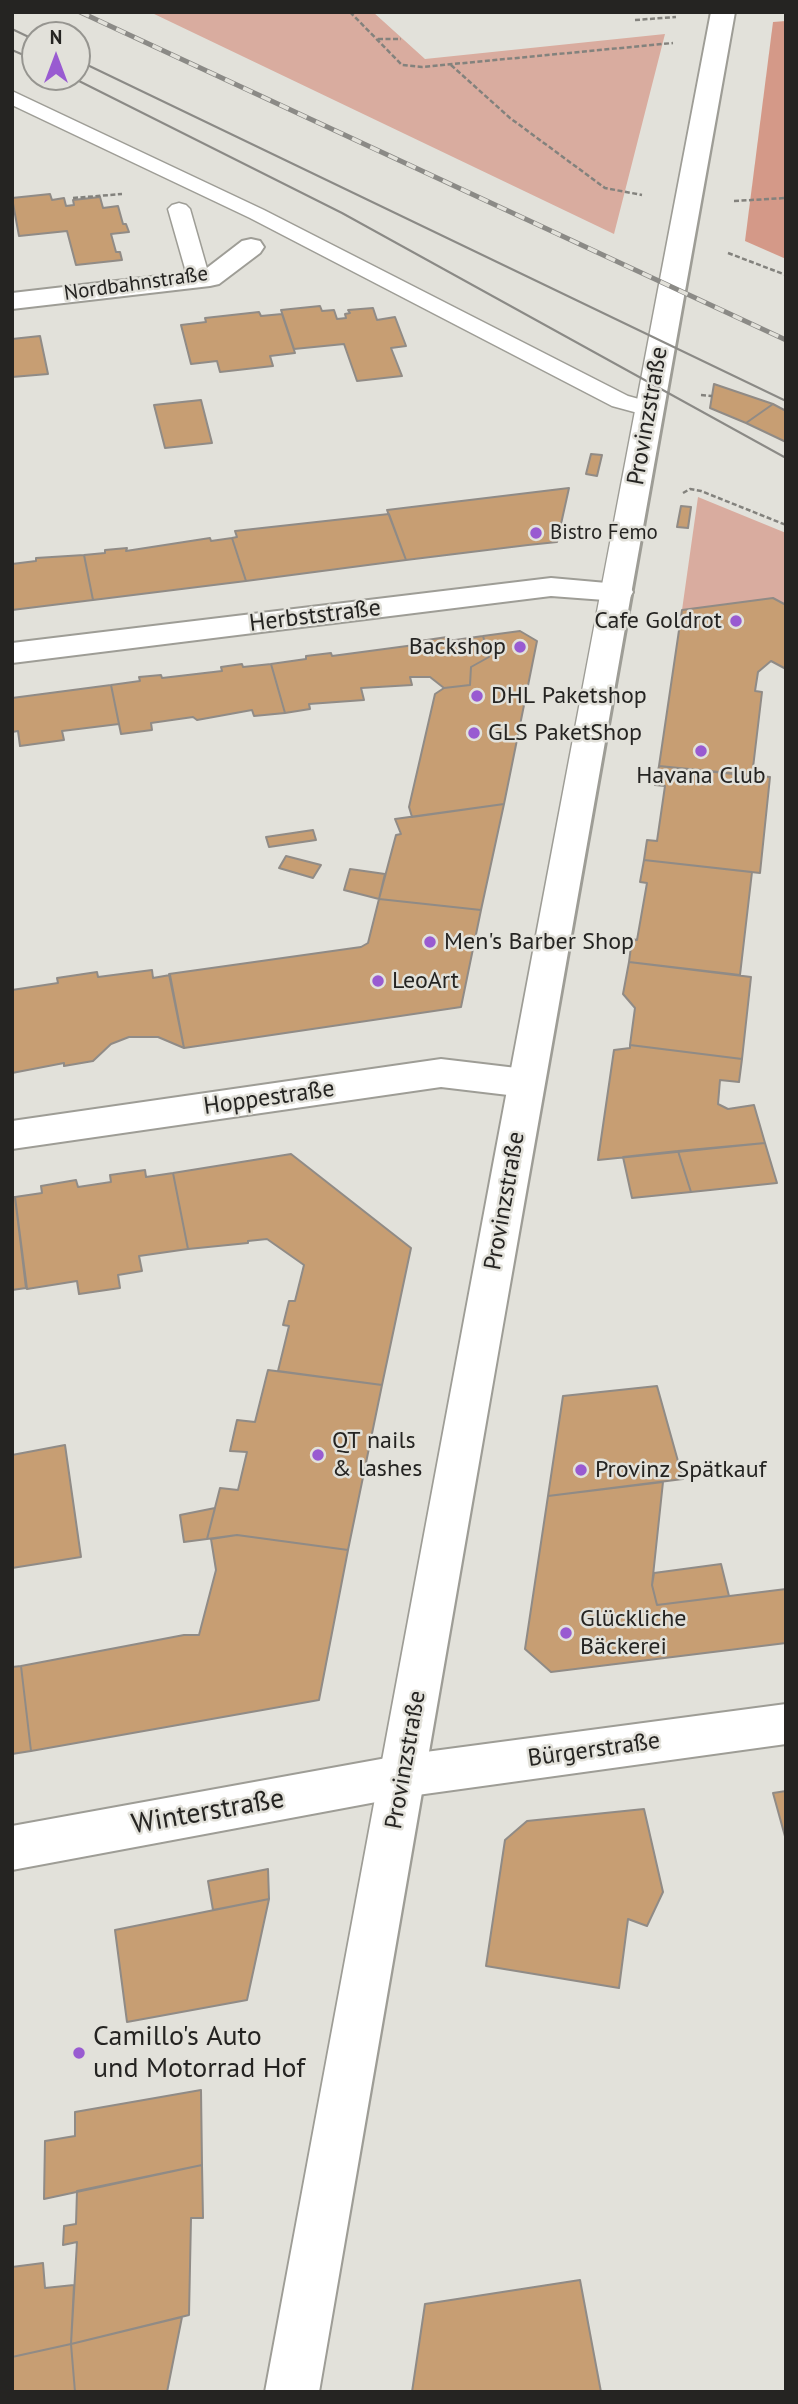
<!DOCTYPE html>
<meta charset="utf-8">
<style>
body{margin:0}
#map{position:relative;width:798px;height:2404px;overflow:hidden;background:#e2e1da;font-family:"PT Sans",sans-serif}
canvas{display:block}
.frame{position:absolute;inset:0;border:14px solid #252422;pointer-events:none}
.north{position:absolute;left:21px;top:21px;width:70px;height:70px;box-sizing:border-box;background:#e2e1da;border:2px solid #969590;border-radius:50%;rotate:0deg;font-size:19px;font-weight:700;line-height:28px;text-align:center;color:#252422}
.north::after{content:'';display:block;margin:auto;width:24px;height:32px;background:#995bd1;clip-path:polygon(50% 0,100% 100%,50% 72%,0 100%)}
</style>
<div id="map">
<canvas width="798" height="2404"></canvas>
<div class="frame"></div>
<div class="north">N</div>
</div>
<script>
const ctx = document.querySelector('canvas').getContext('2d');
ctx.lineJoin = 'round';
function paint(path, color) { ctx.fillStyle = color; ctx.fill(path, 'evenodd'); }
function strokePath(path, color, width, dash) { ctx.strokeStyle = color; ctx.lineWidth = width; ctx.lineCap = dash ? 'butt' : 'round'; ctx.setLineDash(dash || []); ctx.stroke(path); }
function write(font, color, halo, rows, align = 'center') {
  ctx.font = font + ' "PT Sans",sans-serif'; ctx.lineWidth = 5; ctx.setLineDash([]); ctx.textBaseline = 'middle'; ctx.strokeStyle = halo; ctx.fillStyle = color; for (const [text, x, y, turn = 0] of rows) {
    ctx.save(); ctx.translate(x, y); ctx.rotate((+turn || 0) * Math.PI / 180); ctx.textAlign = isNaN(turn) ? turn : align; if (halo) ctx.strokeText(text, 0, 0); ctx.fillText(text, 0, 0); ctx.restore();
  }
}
const green = new Path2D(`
 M150,12H373L425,59L665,34L614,234Z
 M698,497L786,533V605L773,598L682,610Z`);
const forest = new Path2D(`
 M786,21V259L745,241L773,22Z`);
const building = new Path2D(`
 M50,194L52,200L64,198L66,206L74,205L73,200L100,197L103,208L118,206L123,224H126L129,232L111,234L116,252H120L122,260L76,265L67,231L19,236L12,198Z
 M320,306L322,311L334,310L337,319L346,318L345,314L350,313L348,310L373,308L377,320L395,317L406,346L391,348L402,376L357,381L344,344L294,349L281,310Z
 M259,312L261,316L282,314L295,353L270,356L273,366L220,372L217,361L191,364L181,325L206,322L205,318Z
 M40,336L48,374L12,377V339Z
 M714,384L773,404L746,423L710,408Z
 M201,400L212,443L165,448L154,405Z
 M773,404L786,411V442L746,423Z
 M591,454L602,455L597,476L586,474Z
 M569,488L557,542L528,545L406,560L387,510Z
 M681,506L691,507L688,528L677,527Z
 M389,514L406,560L246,581L232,538L237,537L235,531Z
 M210,538L211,541L232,538L246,581L93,600L84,555L105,553V550L127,548L126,551Z
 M84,555L93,600L12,610V564L36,561V558Z
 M773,598L786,605V669L771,661L758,672L755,691L762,692L752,776L659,766L682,610Z
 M520,631L537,641L504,804L412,817L409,807L435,694L444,688L470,685L471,667L489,657L483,636Z
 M483,636L489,657L471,667L470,685L444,688L430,677H410L412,685L361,688L364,700L309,704L310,709L285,713L271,664L306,659V656L331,653L332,656L422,644L420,641L447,637L448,641Z
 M242,664L243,667L271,664L285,713L254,716L252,710L197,720L193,717L151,723L152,730L121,734L111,685L140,681L139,677L161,675L162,678L222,671L221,667Z
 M111,685L119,724L62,731L64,740L20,746L18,731L12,732V698Z
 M659,766L770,777L760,873L644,860L647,840L657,841L665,786L655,785Z
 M504,804L481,910L379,899L396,835L401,834L395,819Z
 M313,830L316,840L269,847L266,837Z
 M286,856L321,865L313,878L279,868Z
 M644,860L752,872L740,975L629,962L632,939L637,940L647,883L640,882Z
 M350,869L385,874L379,899L344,890Z
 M379,899L481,910L461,1007L184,1048L169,974L361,947L368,943Z
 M629,962L751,977L742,1059L630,1045L635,1008L623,994Z
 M152,970L153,978L170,975L184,1048L158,1037H129L111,1044L93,1061L64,1066V1063L12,1073V990L58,983L57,978L97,972L98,977Z
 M630,1045L742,1059L739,1082L720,1080L718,1104L728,1109L754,1105L765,1143L598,1160L614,1050L630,1048Z
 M765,1143L777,1183L691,1192L678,1151Z
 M678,1151L691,1192L632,1198L623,1157Z
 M291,1154L411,1248L382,1385L278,1371L289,1326L283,1325L289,1301H295L304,1265L267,1239L248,1241V1243L188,1249L173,1173Z
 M145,1170L146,1177L173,1173L188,1249L139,1256L142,1271L118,1275L120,1288L79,1294L77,1281L27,1289L15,1197L42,1193L41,1186L76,1180L78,1187L111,1182L110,1175Z
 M12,1197H15L26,1288L12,1290Z
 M268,1370L382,1385L348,1550L237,1535L207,1539L220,1488L238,1490L247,1452L230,1451L237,1420L255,1422Z
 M657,1386L683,1479L548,1496L563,1396Z
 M65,1445L81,1557L12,1568V1455Z
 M663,1482L652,1585L657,1605L786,1589V1643L551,1672L525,1649L548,1496Z
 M215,1508L207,1539L184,1542L180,1515Z
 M237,1535L348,1550L319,1700L31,1751L21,1666L184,1635H199L216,1570L211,1539Z
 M721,1564L729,1596L657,1605L652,1585L654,1573Z
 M21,1666L31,1751L12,1754V1667Z
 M786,1791V1840L773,1793Z
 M644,1809L663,1892L647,1926L628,1919L619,1988L486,1966L505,1840L527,1821Z
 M268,1869L269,1899L213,1910L208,1881Z
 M269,1899L247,2000L127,2022L115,1930Z
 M201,2090L202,2165L44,2199L45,2141L75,2136V2112Z
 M202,2165L203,2218H191L189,2315L71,2344L77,2242L63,2245L64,2226L76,2224L77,2191Z
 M43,2263L45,2288L74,2285L71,2344L12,2357V2267Z
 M580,2280L601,2392H412L425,2304Z
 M182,2317L167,2392H75L71,2344Z
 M71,2344L75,2392H12V2357Z`);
const path = new Path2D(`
 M350,12L402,65L422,67L673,43
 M635,20L676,17
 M378,39H401
 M451,65L510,118L605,188L642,195
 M73,198L122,194
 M734,201L786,198
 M728,253L786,275
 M701,395L712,396
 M683,493L690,489L701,491L786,525`);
const lane = new Path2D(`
 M12,91L264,210L628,396L657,404L661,409L657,414L649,416L612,406L250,218L12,105Z
 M179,203L186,205L190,209L210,279L207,284H191L188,279L168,209L172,205Z`);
const street = new Path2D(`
 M251,239L260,241L264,247L260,253L219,284L210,286L12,309V293L203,271L242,241Z
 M551,578L629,585L633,592L629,599L618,601L551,596L12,663V643Z
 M441,1059L525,1069L538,1073L543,1083L538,1093L525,1097L441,1087L12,1149V1121Z
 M786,1704V1744L403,1797L12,1870V1826L403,1755Z`);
const secondary = new Path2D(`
 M711,12H735C592,805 455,1598 319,2392H265C412,1598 559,805 711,12Z`);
const tram = new Path2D(`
 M12,29L35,40
 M12,50L35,60
 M77,60L786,401
 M71,77L342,213L786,458`);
const rail = new Path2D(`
 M80,12L786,340`);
const markers = [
 [536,533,7,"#995bd1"],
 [736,621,7,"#995bd1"],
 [520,647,7,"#995bd1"],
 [477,696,7,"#995bd1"],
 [474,733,7,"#995bd1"],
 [701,751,7,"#995bd1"],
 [430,942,7,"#995bd1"],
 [378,981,7,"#995bd1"],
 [318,1455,7,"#995bd1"],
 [581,1470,7,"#995bd1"],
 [566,1633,7,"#995bd1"],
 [79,2053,7,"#995bd1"]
];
const farStreetnames = [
 ["Nordbahnstraße",136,284,-8]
];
const farPoinames = [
 ["Bistro Femo",550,533]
];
const streetNames = [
 ["Provinzstraße",648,416,-80],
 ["Herbststraße",315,616,-7],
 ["Hoppestraße",269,1098,-8],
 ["Provinzstraße",505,1201,-80],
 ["Bürgerstraße",594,1750,-8],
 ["Provinzstraße",406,1760,-80]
];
const poiNames = [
 ["Cafe Goldrot",722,621,"right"],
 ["Backshop",506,647,"right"],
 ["DHL Paketshop",491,696],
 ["GLS PaketShop",488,733],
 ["Havana Club",701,776,"center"],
 ["Men's Barber Shop",444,942],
 ["LeoArt",392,981],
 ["QT nails",332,1441],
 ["& lashes",332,1469],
 ["Provinz Spätkauf",595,1470],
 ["Glückliche",580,1619],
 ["Bäckerei",580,1647]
];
const nearStreetnames = [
 ["Winterstraße",208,1812,-10]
];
const nearPoinames = [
 ["Camillo's Auto",93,2037],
 ["und Motorrad Hof",93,2069]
];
paint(green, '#d9ac9f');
paint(forest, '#d49988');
paint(building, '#c79e73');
strokePath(building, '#908b86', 2);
strokePath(lane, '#9e9d96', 3);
strokePath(street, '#9e9d96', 4);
strokePath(secondary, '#9e9d96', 4);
strokePath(path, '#83827d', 2.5, [5, 2.5]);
paint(lane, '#fff');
paint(street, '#fff');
paint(secondary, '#fff');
strokePath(tram, '#8b8a86', 2);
strokePath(rail, '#8b8a86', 5);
strokePath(rail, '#e2e1da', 3.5, [10]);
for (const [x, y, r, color] of markers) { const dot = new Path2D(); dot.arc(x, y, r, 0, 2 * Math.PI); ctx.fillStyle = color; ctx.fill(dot); strokePath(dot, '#e2e1da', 2.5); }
write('21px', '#252422', '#e2e1da', farStreetnames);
write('21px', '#252422', '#e2e1da', farPoinames, 'left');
write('24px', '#252422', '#e2e1da', streetNames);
write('24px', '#252422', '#e2e1da', poiNames, 'left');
write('28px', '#252422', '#e2e1da', nearStreetnames);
write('28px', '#252422', '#e2e1da', nearPoinames, 'left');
</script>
